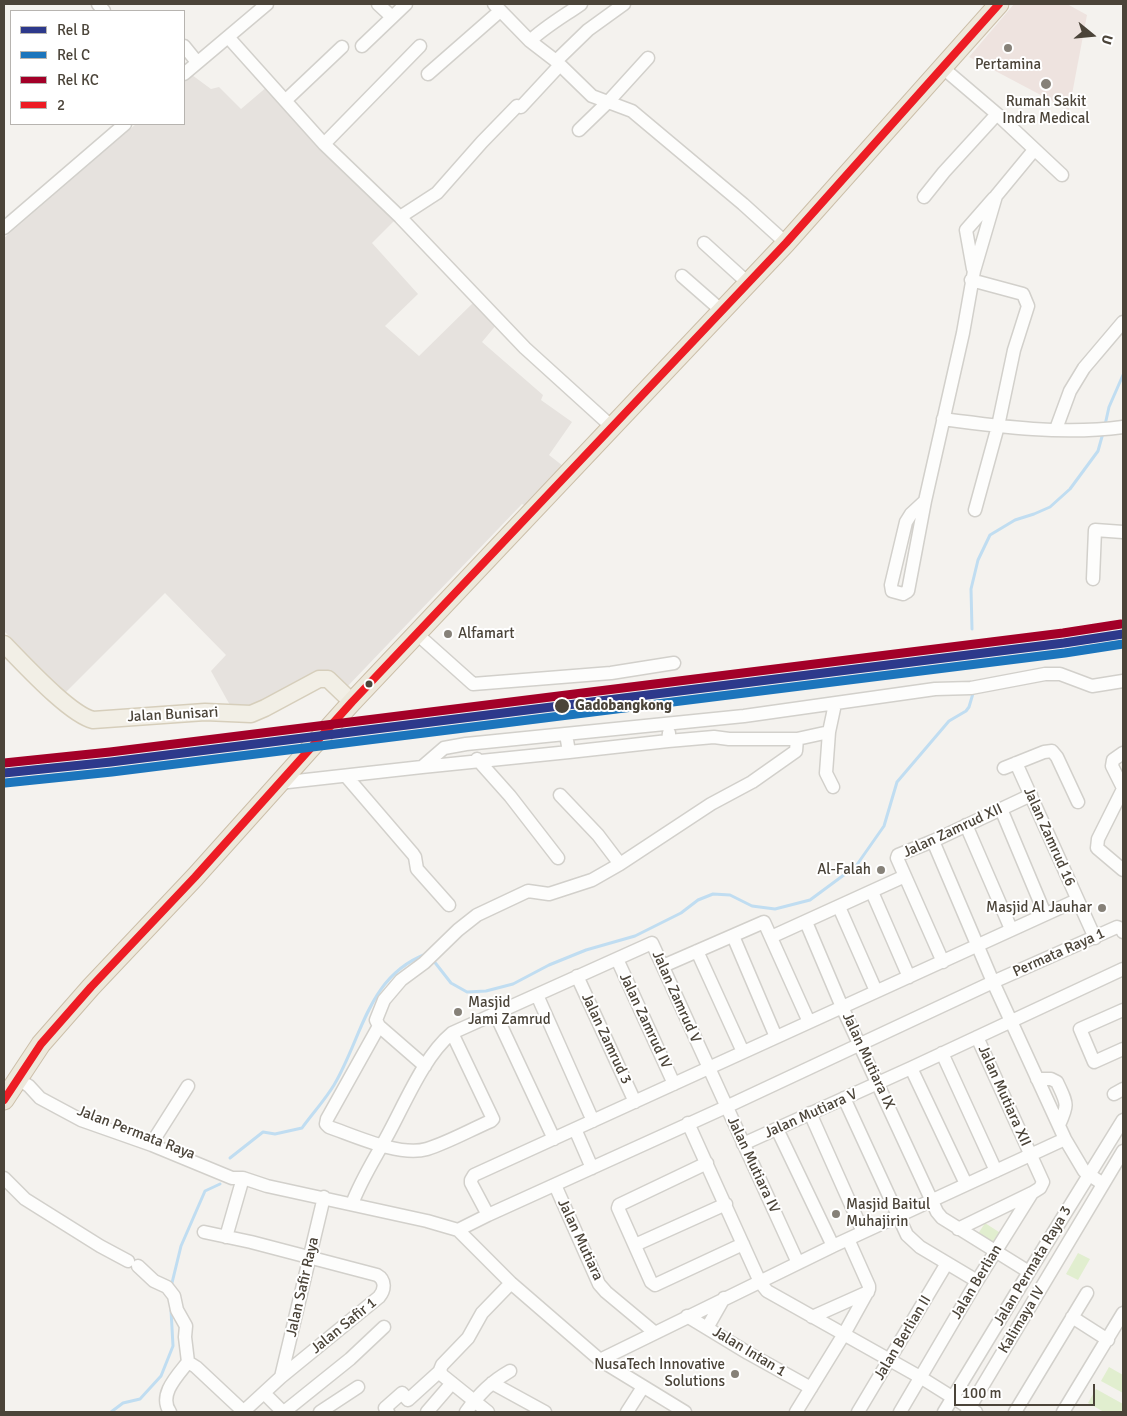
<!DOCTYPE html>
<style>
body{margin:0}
#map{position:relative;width:1127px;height:1416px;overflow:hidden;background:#f4f2ee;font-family:Signika,sans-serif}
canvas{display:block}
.frame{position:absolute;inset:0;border:5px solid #4b4439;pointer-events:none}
.legend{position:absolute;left:10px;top:10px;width:175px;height:115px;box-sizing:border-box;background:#fff;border:1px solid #b7b4b0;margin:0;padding:6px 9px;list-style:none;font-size:15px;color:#4b4439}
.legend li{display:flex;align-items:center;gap:10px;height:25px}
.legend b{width:25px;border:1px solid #b7b4b0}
.north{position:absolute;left:1067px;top:10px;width:50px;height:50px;-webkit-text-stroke:4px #fff;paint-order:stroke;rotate:107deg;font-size:14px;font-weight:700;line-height:20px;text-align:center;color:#4b4439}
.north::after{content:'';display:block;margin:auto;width:18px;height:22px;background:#4b4439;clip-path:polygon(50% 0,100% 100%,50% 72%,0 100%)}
.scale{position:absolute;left:954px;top:1384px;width:141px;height:22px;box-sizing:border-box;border:2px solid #4b4439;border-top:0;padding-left:6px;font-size:15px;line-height:18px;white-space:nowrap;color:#4b4439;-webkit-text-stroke:4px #fff;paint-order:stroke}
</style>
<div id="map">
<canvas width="1127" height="1416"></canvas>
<div class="frame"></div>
<ul class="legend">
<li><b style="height:6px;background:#2d398b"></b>Rel B</li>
<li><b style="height:6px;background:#1c75bc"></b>Rel C</li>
<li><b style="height:6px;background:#a30028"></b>Rel KC</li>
<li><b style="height:6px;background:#ed1c24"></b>2</li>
</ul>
<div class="north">U</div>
<div class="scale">100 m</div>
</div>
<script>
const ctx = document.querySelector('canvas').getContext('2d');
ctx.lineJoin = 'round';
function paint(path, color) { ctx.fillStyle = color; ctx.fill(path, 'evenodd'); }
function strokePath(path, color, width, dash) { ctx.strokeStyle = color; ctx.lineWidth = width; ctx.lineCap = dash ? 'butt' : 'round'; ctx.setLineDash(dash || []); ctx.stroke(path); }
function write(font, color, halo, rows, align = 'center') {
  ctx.font = font + ' Signika,sans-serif'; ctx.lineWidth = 4; ctx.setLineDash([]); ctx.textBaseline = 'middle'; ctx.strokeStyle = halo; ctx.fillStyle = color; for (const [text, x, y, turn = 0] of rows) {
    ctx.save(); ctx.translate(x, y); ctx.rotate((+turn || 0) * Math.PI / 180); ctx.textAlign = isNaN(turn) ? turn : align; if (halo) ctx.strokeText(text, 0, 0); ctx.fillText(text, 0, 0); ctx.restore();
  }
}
const industrial = new Path2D(`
 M192,75L211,89L219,87L241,109L268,86L396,219L372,243L418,294L385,326L419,356L475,301L497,324L482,342L543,395L541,400L572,422L549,455L563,466L526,506L522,504L345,689L330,673L256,708L231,707L211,671L226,655L165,593L65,693L4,631V238L136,124H184V82Z`);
const medical = new Path2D(`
 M1014,4H1067L1087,15L1069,110L969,57Z`);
const green = new Path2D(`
 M985,1223L1002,1234L993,1248L976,1237Z
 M1078,1253L1090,1259L1078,1280L1066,1274Z
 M1109,1367L1123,1375V1393L1101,1381Z
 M1096,1389L1123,1404L1122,1412H1104L1088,1403Z`);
const stream = new Path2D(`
 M1105,425L1109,407L1123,375
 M972,629L971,589L978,560L990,535L1015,520L1034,514L1050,507L1070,489L1098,451L1103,433
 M433,960L451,983L467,992L486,991L513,984L549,965L586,950L635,936L681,913L698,900L713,894L730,895L752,906L775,909L810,900L856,866L884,826L897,782L949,721L966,711L969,707L974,690
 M230,1158L263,1132L275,1134L302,1128C312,1114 325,1100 334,1085C363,1036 367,977 426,954
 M171,1287L181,1246L205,1191L220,1184
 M111,1412L123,1403L140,1399L161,1376L173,1346L171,1310`);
const minor = new Path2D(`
 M98,4L104,11
 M378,4L392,17
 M494,4L530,41L556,61L592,96L632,111L743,204L786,243
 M228,37L324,144L400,217L525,348L611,426
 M530,41C546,26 564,16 581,4
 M184,46L197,62
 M362,46L406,4
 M556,61L588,30L624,4
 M943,68L997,114L1062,175
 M184,74L267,4
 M428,74L500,11
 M286,100L342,47
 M579,130L608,102L648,58
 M324,144L420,46
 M924,197L944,172L997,114
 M400,217L437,193L482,142L517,106L521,107L560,65
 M4,228L125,124
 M704,243L748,283
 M973,269L966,230L994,198
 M682,276L722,311
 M971,280L1023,294L1028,306L1014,350L998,426L975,510
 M943,419C1003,427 1063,435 1123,427
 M1056,429L1070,391L1084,368L1123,322
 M925,501L911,514L906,522L891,585L892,591L903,594L908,591L925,501L963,333L974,271L996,196L1034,150
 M1093,579L1095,530L1123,532
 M417,634L473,684L611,673L674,663
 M829,732L826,773L833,787
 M668,741L714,737L729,739H797L829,732L835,704
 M569,752L668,741L669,733
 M1123,753L1113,760L1112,766L1123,788
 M477,759L510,796L558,858
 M1016,763L1095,938
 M422,767L569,752L566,734
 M1004,768L1044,752L1052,751L1057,757L1078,802
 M346,776L413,854L415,857L417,869L449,905
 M279,783L422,767L444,748L466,744L744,716L935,689L971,688L1045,674H1060L1092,686L1123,681
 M1123,789L1098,839L1097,848L1123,870
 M560,795L598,835L620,864
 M1001,809L1045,914
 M966,825L1011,929
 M933,841L993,982L1065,1139L1084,1171L1103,1184
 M872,892L909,977
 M839,907L876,991
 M806,922L842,1007L937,1212L942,1218L1029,1272
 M733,936L776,1037
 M771,937L905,876
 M697,951L743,1052
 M617,959L674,1084
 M943,962L897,858L898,855L933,841L1031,795
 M663,966L764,922L809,1022
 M577,976L635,1102
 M537,995L593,1121
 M1123,1010L1080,1029L1094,1062L1123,1049
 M495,1013L554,1139
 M379,1026L327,1119L326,1124L329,1127C355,1136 400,1157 427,1149C449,1142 470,1130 491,1121L493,1119L452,1033
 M942,1053L996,1171
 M425,1066L379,1026L376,1020L384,1000L401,980L424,963L458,930L477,915L528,891L549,894L592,880L620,864L711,804L752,782L796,751L797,739
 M911,1068L966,1184
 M18,1079L29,1086L40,1098L81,1120L152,1145L232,1178H243L267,1186L427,1221L458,1230L511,1283L600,1360L685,1412
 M1037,1079H1051L1057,1082C1067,1104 1069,1103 1059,1125
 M1114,1094L1123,1089
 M844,1098L907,1235L920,1247L977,1281
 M810,1113L863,1232
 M688,1123L760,1282L767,1291L920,1377L976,1412
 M575,1129L592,1168
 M777,1129L833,1246
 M155,1138L188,1086
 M743,1144L911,1068L1123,969
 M707,1163L619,1205L618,1208L651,1282L655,1285L743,1244
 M4,1178L25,1199L100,1246L128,1261
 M555,1185L599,1284L606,1292L654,1332
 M352,1204C361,1180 374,1160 386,1138C404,1106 423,1057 452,1033L652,943L798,1263
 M488,1215L471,1183V1180L474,1175L1077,900
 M958,1229L1032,1193
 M458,1230L488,1215L726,1107L993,982L1117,927L1122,929L1123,932
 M204,1232L251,1242L377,1275C386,1280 385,1290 379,1297L281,1377L243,1412
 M226,1237L243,1178
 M635,1245L726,1204
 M138,1266L154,1281L167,1287L174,1296L177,1310L186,1326L185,1337L188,1362C177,1376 158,1395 170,1412
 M687,1316L748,1353L811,1388
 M812,1317L868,1292
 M1072,1317L1108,1340
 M707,1328L724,1298
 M600,1360L833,1246L1065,1139
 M188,1362L196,1367L243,1411
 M281,1377L324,1197
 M492,1383L545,1412
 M264,1393L283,1412
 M284,1412L350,1359L384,1327
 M320,1412L358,1387
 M388,1412L385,1408L402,1393L408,1400L440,1371
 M427,1412L452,1383
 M466,1412C477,1396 492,1381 510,1371
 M488,1412L442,1375L440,1370L442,1365L468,1338L482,1313L511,1283
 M627,1412L643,1387
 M796,1412L844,1334L869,1289V1286L848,1239
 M858,1412L947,1263
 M900,1412L977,1281L1032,1193L1040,1188L1043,1182L977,1037
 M944,1412L1029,1272L1123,1120
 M967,1412L1123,1151
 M1015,1412L1087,1293
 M1063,1412L1123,1313`);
const major = new Path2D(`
 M4,644C23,663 69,714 93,720L205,712L251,714L265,708L319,679H328L352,702`);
const highway = new Path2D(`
 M4,1100L41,1044L91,987L195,877L352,702L786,243L999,4`);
const bus1 = new Path2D(`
 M4,1100L41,1044L91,987L195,877L352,702L786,243L999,4`);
const rail1 = new Path2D(`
 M4,773L111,762L1064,643L1123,634`);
const rail2 = new Path2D(`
 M5,783L112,772L1065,653L1123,644`);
const rail3 = new Path2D(`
 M4,763L110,752L1063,633L1121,624`);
const markers = [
 [1008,48,5,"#868178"],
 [1046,84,6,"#868178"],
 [448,634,5,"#868178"],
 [369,684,4.5,"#4b4439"],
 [562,706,8,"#4b4439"],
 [881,870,5,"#868178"],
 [1102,908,5,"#868178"],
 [458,1012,5,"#868178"],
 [836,1214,5,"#868178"],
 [735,1374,5,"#868178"]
];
const poiNames = [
 ["Pertamina",1008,65,"center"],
 ["Rumah Sakit",1046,102,"center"],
 ["Indra Medical",1046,119,"center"],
 ["Alfamart",458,634],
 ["Al-Falah",871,870,"right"],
 ["Masjid Al Jauhar",1092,908,"right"],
 ["Masjid",468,1003],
 ["Jami Zamrud",468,1020],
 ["Masjid Baitul",846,1205],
 ["Muhajirin",846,1222],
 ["NusaTech Innovative",725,1365,"right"],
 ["Solutions",725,1382,"right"]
];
const stopNames = [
 ["Gadobangkong",575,706]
];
const streetNames = [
 ["Jalan Bunisari",173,715,-3],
 ["Jalan Zamrud XII",953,831,-25],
 ["Jalan Zamrud 16",1049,837,66],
 ["Permata Raya 1",1059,953,-24],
 ["Jalan Zamrud V",676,997,66],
 ["Jalan Zamrud IV",645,1021,65],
 ["Jalan Zamrud 3",606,1039,65],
 ["Jalan Mutiara IX",868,1061,65],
 ["Jalan Mutiara XII",1004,1096,66],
 ["Jalan Mutiara V",811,1114,-24],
 ["Jalan Permata Raya",136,1133,21],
 ["Jalan Mutiara IV",753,1165,65],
 ["Jalan Mutiara",580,1240,65],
 ["Jalan Permata Raya 3",1033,1266,-59],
 ["Jalan Berlian",977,1282,-59],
 ["Jalan Safir Raya",303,1287,-77],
 ["Kalimaya IV",1022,1320,-59],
 ["Jalan Safir 1",344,1326,-39],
 ["Jalan Berlian II",903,1338,-59],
 ["Jalan Intan 1",749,1352,31]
];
paint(industrial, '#e6e2de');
paint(medical, '#eee3df');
paint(green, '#e1eecf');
strokePath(stream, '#c0ddf1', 3);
strokePath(minor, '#d2d0cb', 15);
strokePath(major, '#d6cebb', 19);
strokePath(highway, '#ccbfa9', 21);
strokePath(minor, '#fdfdfc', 12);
strokePath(major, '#f2efe6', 16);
strokePath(highway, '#ede8db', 19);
strokePath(bus1, '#ed1c24', 8);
strokePath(rail1, '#2d398b', 9);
strokePath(rail2, '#1c75bc', 9);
strokePath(rail3, '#a30028', 9);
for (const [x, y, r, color] of markers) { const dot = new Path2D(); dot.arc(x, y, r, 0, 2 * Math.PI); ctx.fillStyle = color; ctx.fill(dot); strokePath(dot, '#fff', 2); }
write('15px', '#4b4439', '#fff', poiNames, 'left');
write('bold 15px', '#4b4439', '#fff', stopNames, 'left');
write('15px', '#4b4439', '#fff', streetNames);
</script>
